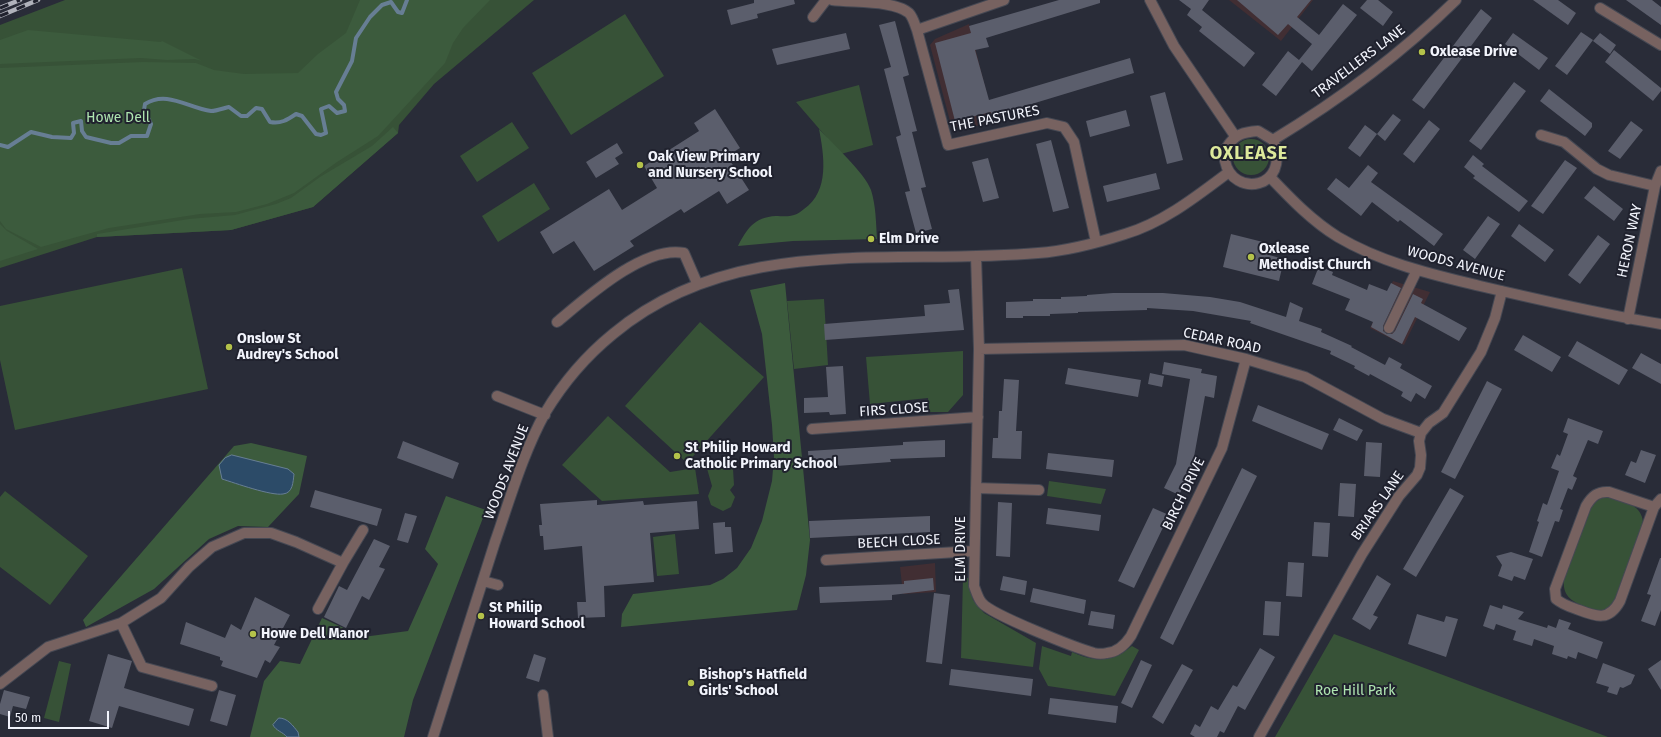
<!DOCTYPE html>
<style>
body{margin:0}
#map{position:relative;width:1661px;height:737px;overflow:hidden;background:#292c38;font-family:"Fira Sans",sans-serif}
canvas{display:block}
.scale{position:absolute;left:8px;top:711px;width:101px;height:18px;box-sizing:border-box;border:2px solid #f2f4fc;border-top:0;padding-left:5px;font-size:12px;line-height:14px;white-space:nowrap;color:#f2f4fc;-webkit-text-stroke:3px #20222e;paint-order:stroke}
</style>
<div id="map">
<canvas width="1661" height="737"></canvas>
<div class="scale">50 m</div>
</div>
<script>
const ctx = document.querySelector('canvas').getContext('2d');
ctx.lineJoin = 'round';
function paint(path, color) { ctx.fillStyle = color; ctx.fill(path, 'evenodd'); }
function strokePath(path, color, width, dash) { ctx.strokeStyle = color; ctx.lineWidth = width; ctx.lineCap = dash ? 'butt' : 'round'; ctx.setLineDash(dash || []); ctx.stroke(path); }
function write(font, color, halo, rows, align = 'center') {
  ctx.font = font + ' "Fira Sans",sans-serif'; ctx.lineWidth = 4; ctx.setLineDash([]); ctx.textBaseline = 'middle'; ctx.strokeStyle = halo; ctx.fillStyle = color; for (const [text, x, y, turn = 0] of rows) {
    ctx.save(); ctx.translate(x, y); ctx.rotate((+turn || 0) * Math.PI / 180); ctx.textAlign = isNaN(turn) ? turn : align; if (halo) ctx.strokeText(text, 0, 0); ctx.fillText(text, 0, 0); ctx.restore();
  }
}
const industrial = new Path2D(`
 M1229,0H1313L1281,41Z
 M969,24L994,122L962,129L951,125L930,45L935,39Z
 M1393,281L1430,292L1404,345L1370,328Z
 M935,563L936,592L903,594L900,567Z`);
const green = new Path2D(`
 M65,0H534L434,84L399,125L398,133L313,207L231,230L97,237L0,268V25Z
 M625,14L664,76L571,135L532,73Z
 M859,85L873,145L841,154L796,102Z
 M512,122L529,148L477,182L460,156Z
 M1233 157a18 18 0 1 1 36 0a18 18 0 1 1-36 0Z
 M534,183L550,209L498,242L482,216Z
 M182,268L208,389L15,430L0,360V306Z
 M824,299L828,365L794,369L787,301Z
 M700,322L764,377L687,463L625,406Z
 M963,351V395L948,412H929L928,398L870,404L866,357Z
 M608,416L670,472L695,468L699,494L602,501L562,465Z
 M724,462L733,469L734,485L730,490L735,497L731,507L723,511L711,505L708,496L712,486L706,465Z
 M1049,481L1106,489L1101,504L1047,496Z
 M5,491L88,556L50,605L0,567V497Z
 M1603,497C1619,498 1643,504 1643,523L1616,598C1613,604 1609,609 1602,611C1597,612 1591,609 1586,607C1571,601 1562,596 1564,578L1591,505Z
 M675,534L679,574L657,576L653,537Z
 M963,577L968,578L973,600L984,613L1036,643L1033,667L961,658Z
 M1334,634L1608,737H1275Z
 M1042,646L1071,656L1072,652C1097,663 1111,662 1132,646L1139,650L1115,696L1048,686L1039,669Z
 M59,661L71,664L59,722L44,718Z`);
const forest = new Path2D(`
 M360,0H490L463,28L453,43L445,63L378,136L337,162L294,193L267,204L236,212L200,214L109,228L41,247L6,229L0,221V68L143,62L196,63L214,70L244,74L298,73L318,54L346,33Z
 M28,30L161,42L162,41L202,61L195,59L167,60L141,58L0,64V40Z
 M393,127L398,133L313,207L231,230L97,237V234L189,219L235,215L276,204L291,198L320,177L372,146Z
 M819,129C832,143 865,173 871,190C876,206 876,223 877,239L793,241L738,246C747,229 754,217 776,216C781,216 789,217 794,215C798,214 801,211 804,209C830,191 824,155 819,129Z
 M0,224L7,231L38,249L0,261Z
 M785,283L810,540L806,575L797,610L621,627L622,614L633,594L710,585L723,579L737,568L751,548L762,521L772,481L774,457L772,425L762,334L750,290Z
 M251,443L307,456L299,494L268,527L238,526L209,539L154,589L86,627L83,620L234,446Z
 M446,496L486,510L413,700L404,737H250L264,681L280,661L300,664L322,618L363,637L408,631L438,564L425,549Z`);
const water = new Path2D(`
 M232,455L288,469L294,474C293,482 293,493 283,494C271,496 235,483 222,479L219,465L225,458Z
 M279,718C288,718 293,726 298,732L299,737H287C283,732 276,731 273,725Z`);
const stream = new Path2D(`
 M0,145L8,147L31,132L52,137L71,138L74,133L73,123L81,121L82,131L86,137L111,143H119L131,136H147L151,124L144,110L145,104C167,90 188,108 211,111C217,111 224,108 229,107L241,116H247L256,108L262,109L270,122C281,124 287,120 296,114L302,116L316,134L321,135L326,133L321,109L329,106L337,113L345,111L344,105L338,99L336,92L352,61L356,38L370,17L382,5L391,2L398,12L402,13L407,0`);
const building = new Path2D(`
 M754,0H794L795,4L757,14L758,18L731,25L727,10L754,3Z
 M1059,0H1100V3L986,38L989,47L975,50L989,100L1130,58L1134,73L992,116L991,112L955,121L935,43L971,33L969,26Z
 M1179,0H1209L1202,10L1255,53L1244,67L1199,31L1202,27L1187,15L1191,9Z
 M1237,0H1311L1297,17L1319,35L1343,4L1357,15L1312,71L1302,62L1276,96L1262,85L1288,51L1299,60L1312,44L1288,24L1278,35Z
 M1367,0H1378L1393,12L1383,26L1360,8Z
 M1533,0H1558L1576,13L1568,25Z
 M1626,0H1652L1661,7V25Z
 M1481,9L1492,18L1424,109L1412,100Z
 M895,21L909,75L903,77L917,131L912,132L926,187L921,188L932,229L916,233L905,192L910,191L896,137L901,135L884,69L891,67L879,25Z
 M1581,32L1593,40L1567,75L1555,66Z
 M846,33L850,49L777,65L772,49Z
 M1513,33L1548,58L1539,70L1505,44Z
 M1600,33L1616,45L1610,54L1593,41Z
 M1614,50L1661,88V91L1653,101L1605,62Z
 M1514,82L1526,91L1481,150L1469,141Z
 M1549,89L1592,123V127L1585,136L1540,101Z
 M1165,92L1183,160L1167,164L1150,96Z
 M715,109L740,148L727,156L749,190L727,204L719,191L684,213L681,209L630,241L634,246L594,271L574,241L553,254L540,232L609,189L622,210L657,188L644,166L699,131L694,123Z
 M1126,110L1130,126L1090,137L1086,121Z
 M1393,114L1401,120L1385,141L1377,134L1360,157L1348,148L1365,125L1377,134Z
 M1429,120L1440,129L1414,163L1403,154Z
 M1631,121L1643,130L1620,159L1608,151Z
 M1051,140L1069,208L1053,212L1036,144Z
 M617,143L623,153L615,158L619,164L596,178L586,162Z
 M1473,155L1484,164L1482,166L1528,201L1519,212L1473,178L1475,176L1464,167Z
 M988,158L999,198L983,202L972,162Z
 M1565,160L1577,168L1543,214L1531,206Z
 M1368,165L1378,173L1371,182L1443,234L1434,246L1400,220L1398,222L1372,202L1361,216L1327,189L1336,178L1349,188Z
 M1156,173L1160,189L1107,202L1103,186Z
 M1594,186L1623,209L1614,221L1584,198Z
 M1488,216L1500,224L1475,259L1463,250Z
 M1519,224L1554,250L1545,262L1511,236Z
 M1231,234L1271,244L1269,255L1284,259L1279,281L1223,267Z
 M1598,235L1610,244L1580,284L1568,275Z
 M1319,266L1333,272L1332,275L1367,290L1369,284L1387,291L1391,283L1401,288L1383,326V331L1387,334H1392L1395,331L1413,294L1423,299L1421,303L1467,328L1459,341L1415,317L1402,344L1371,327L1373,322L1345,310L1350,299L1312,284Z
 M959,289L964,330L825,340L824,324L925,316L924,305L950,303L948,290Z
 M1113,293H1163L1210,297L1240,302L1286,317L1290,302L1303,308L1299,321L1322,329L1321,332L1352,346L1351,347L1385,365L1389,357L1402,364L1400,368L1432,386L1425,399L1416,393L1411,402L1401,396L1403,392L1370,374L1369,376L1354,368L1355,366L1330,354L1331,351L1250,323L1251,321L1193,311L1147,308V310L1078,312V313L1050,314V316H1023V318H1006V302L1033,301V299H1061V297L1087,296V295Z
 M1523,335L1561,357L1552,372L1514,350Z
 M1577,341L1628,370L1619,385L1568,356Z
 M1641,353L1661,364V384L1632,368Z
 M1164,362L1202,369L1201,373L1217,376L1214,398L1205,396L1192,468L1179,495L1164,488L1176,464L1190,379L1162,374Z
 M843,366L846,414L830,415L829,412L804,413V398L828,397L826,367Z
 M1068,368L1141,380L1138,397L1065,384Z
 M1150,373L1164,376L1162,387L1148,384Z
 M1004,379L1019,380L1016,431H1022L1021,459L992,458L993,438H998L999,411H1002Z
 M1487,381L1502,389L1455,479L1441,472Z
 M1258,405L1329,434L1322,450L1252,421Z
 M1339,418L1363,430L1357,441L1333,430Z
 M1568,418L1603,431L1598,444L1588,440L1573,476L1577,478L1572,490L1568,488L1560,509L1563,510L1559,522L1555,521L1542,557L1529,552L1539,522L1537,521L1543,503L1547,505L1559,471L1551,468L1557,454L1560,456L1568,434L1563,432Z
 M945,440V457L890,459L891,462L809,468L808,451L903,445V442Z
 M403,441L459,463L453,479L397,458Z
 M1366,442L1382,443L1380,477L1364,476Z
 M1641,450L1656,455L1645,483L1625,475L1631,461L1636,463Z
 M1048,453L1114,460L1112,477L1046,469Z
 M1242,468L1257,476L1173,645L1160,638Z
 M1340,483L1356,484L1354,517L1338,516Z
 M1450,488L1464,496L1416,577L1403,569Z
 M315,490L382,509L377,526L310,507Z
 M597,500V505L643,501L644,505L697,501L699,529L650,533L654,582L604,586L605,617L578,618L577,602H586L582,546L544,550L543,536H540L539,525H542L540,504Z
 M998,502L1012,503L1010,557L996,556Z
 M1048,508L1101,515L1099,531L1046,524Z
 M1153,508L1169,515L1134,588L1118,581Z
 M405,513L417,516L408,543L397,540Z
 M930,516V532L810,538L809,521Z
 M725,522V527H731L733,552L715,554L713,523Z
 M1314,522L1330,523L1328,557L1312,556Z
 M374,539L390,546L379,567L385,569L369,600L362,596L346,628L324,617L339,586L347,590Z
 M1511,552L1533,559L1525,580L1514,576L1512,581L1498,576L1502,565L1496,556Z
 M1660,558H1661V610L1655,626L1641,621L1651,595L1647,594Z
 M1288,562L1304,563L1302,597L1286,596Z
 M1377,575L1391,584L1373,615L1378,617L1370,630L1352,619Z
 M1003,576L1027,581L1025,595L1000,590Z
 M933,578L934,590L892,595V600L820,603L819,587L904,584V581Z
 M1033,588L1086,600L1084,614L1030,602Z
 M934,593L950,595L942,664L926,662Z
 M255,597L290,615L274,645L280,647L270,663L265,660L257,678L221,666L223,661L220,660V657L180,644L186,622L225,638L231,624L241,630Z
 M1265,601L1281,602L1279,636L1263,635Z
 M1490,605L1502,609L1503,605L1524,612L1518,619L1547,628L1548,625L1556,628L1559,619L1571,623L1568,629L1603,642L1597,659L1578,652L1576,659L1568,656L1567,659L1552,654L1554,646L1534,639L1532,646L1513,640L1516,631L1496,624L1494,630L1483,626Z
 M1091,611L1115,615L1113,629L1088,625Z
 M1417,614L1444,622L1446,616L1458,619L1446,657L1408,644Z
 M1260,648L1275,657L1245,710L1238,706L1224,733L1220,731L1217,737H1195L1190,734L1195,724L1200,727L1211,706L1218,710L1233,685L1237,687Z
 M108,654L132,661L124,688L194,709L189,726L119,706L112,728L89,721Z
 M534,654L546,658L539,682L526,678Z
 M1141,660L1152,665L1132,708L1121,703Z
 M1661,660V690L1648,669Z
 M1603,663L1635,675L1631,684L1623,688L1620,687L1617,695L1607,692L1609,687L1596,683Z
 M1182,664L1193,670L1163,724L1152,717Z
 M951,669L1033,679L1031,696L949,685Z
 M4,690L30,697L26,709L13,706L10,717L0,714V704Z
 M219,690L236,695L227,726L210,721Z
 M1050,698L1118,706L1116,723L1048,714Z`);
const minor = new Path2D(`
 M832,0C853,3 894,0 909,13C913,17 915,25 917,30
 M1004,0L917,30L948,145L1047,123L1064,127L1074,142L1096,242
 M1150,0L1174,46L1235,136
 M1600,8L1661,45
 M813,17L826,0
 M1258,131L1273,140C1292,190 1232,198 1225,161C1225,157 1225,151 1227,147C1235,134 1244,132 1258,131Z
 M1541,135L1564,142L1597,169L1609,175L1655,186
 M1273,140C1339,100 1401,54 1456,0
 M1270,177C1291,199 1312,221 1338,237C1382,263 1431,274 1480,286C1540,300 1600,314 1661,324
 M976,256L979,349L974,586C976,591 978,599 982,603C992,615 1076,648 1094,653C1098,654 1103,654 1107,653C1118,652 1125,645 1131,636L1222,448L1246,359
 M1628,319L1655,186L1661,171
 M557,322C586,298 644,245 684,253L697,283
 M1389,328L1417,270
 M979,349L1184,345L1246,359L1305,377L1383,419L1421,433
 M497,396L545,415
 M812,429L978,417
 M976,488L1039,490
 M1654,507L1609,492C1598,491 1592,496 1586,506L1555,589L1556,599C1563,605 1571,607 1579,610C1597,617 1609,621 1620,601L1654,507L1661,499
 M826,560L974,551
 M343,563L363,530
 M483,581L498,585
 M121,623L142,667L212,686
 M0,684L48,647L121,623L161,598L189,567L212,547L244,533H271L296,542L343,563L318,609
 M543,695L548,737
 M433,737C454,672 474,607 495,542C510,499 523,453 545,413C563,383 586,356 613,334C735,232 892,266 1038,253C1067,251 1097,243 1125,234C1163,223 1197,196 1229,172
 M1259,737L1362,554L1399,496L1417,475L1420,468L1421,455L1419,441L1421,433L1429,423L1443,413L1481,352L1495,318L1502,291`);
const rail = new Path2D(`
 M0,8L20,0
 M0,16L38,0`);
const markers = [
 [1422,52,4,"#b4c24a"],
 [640,165,4,"#b4c24a"],
 [871,239,4,"#b4c24a"],
 [1251,257,4,"#b4c24a"],
 [229,347,4,"#b4c24a"],
 [677,456,4,"#b4c24a"],
 [481,616,4,"#b4c24a"],
 [253,634,4,"#b4c24a"],
 [691,683,4,"#b4c24a"]
];
const poiNames = [
 ["Oxlease Drive",1430,52],
 ["Oak View Primary",648,157],
 ["and Nursery School",648,173],
 ["Elm Drive",879,239],
 ["Oxlease",1259,249],
 ["Methodist Church",1259,265],
 ["Onslow St",237,339],
 ["Audrey's School",237,355],
 ["St Philip Howard",685,448],
 ["Catholic Primary School",685,464],
 ["St Philip",489,608],
 ["Howard School",489,624],
 ["Howe Dell Manor",261,634],
 ["Bishop's Hatfield",699,675],
 ["Girls' School",699,691]
];
const streetNames = [
 ["TRAVELLERS LANE",1359,62,-37],
 ["THE PASTURES",995,119,-11],
 ["HERON WAY",1630,241,-78],
 ["WOODS AVENUE",1456,264,15],
 ["CEDAR ROAD",1222,341,12],
 ["FIRS CLOSE",894,410,-4],
 ["WOODS AVENUE",507,472,-69],
 ["BIRCH DRIVE",1184,494,-64],
 ["BRIARS LANE",1378,506,-55],
 ["BEECH CLOSE",899,542,-3],
 ["ELM DRIVE",961,549,-90]
];
const parkNames = [
 ["Howe Dell",118,118],
 ["Roe Hill Park",1355,691]
];
const districtNames = [
 ["OXLEASE",1249,154]
];
paint(industrial, '#412e33');
paint(green, '#375237');
paint(forest, '#3c5b3d');
paint(water, '#2c4b68');
strokePath(water, '#677e94', 1);
strokePath(stream, '#677e94', 4);
paint(building, '#5b5e6c');
strokePath(minor, '#454853', 12);
strokePath(minor, '#776260', 10);
strokePath(rail, '#b0b2bb', 4.5);
strokePath(rail, '#20222e', 3, [9]);
for (const [x, y, r, color] of markers) { const dot = new Path2D(); dot.arc(x, y, r, 0, 2 * Math.PI); ctx.fillStyle = color; ctx.fill(dot); strokePath(dot, '#20222e', 1.5); }
write('bold 14px', '#f2f4fc', '#20222e', poiNames, 'left');
write('14px', '#f2f4fc', '#20222e', streetNames);
write('14px', '#afe5b0', '#20222e', parkNames);
ctx.letterSpacing = '1px';
write('bold 18px', '#dde99b', '#20222e', districtNames);
ctx.letterSpacing = '0px';
</script>
